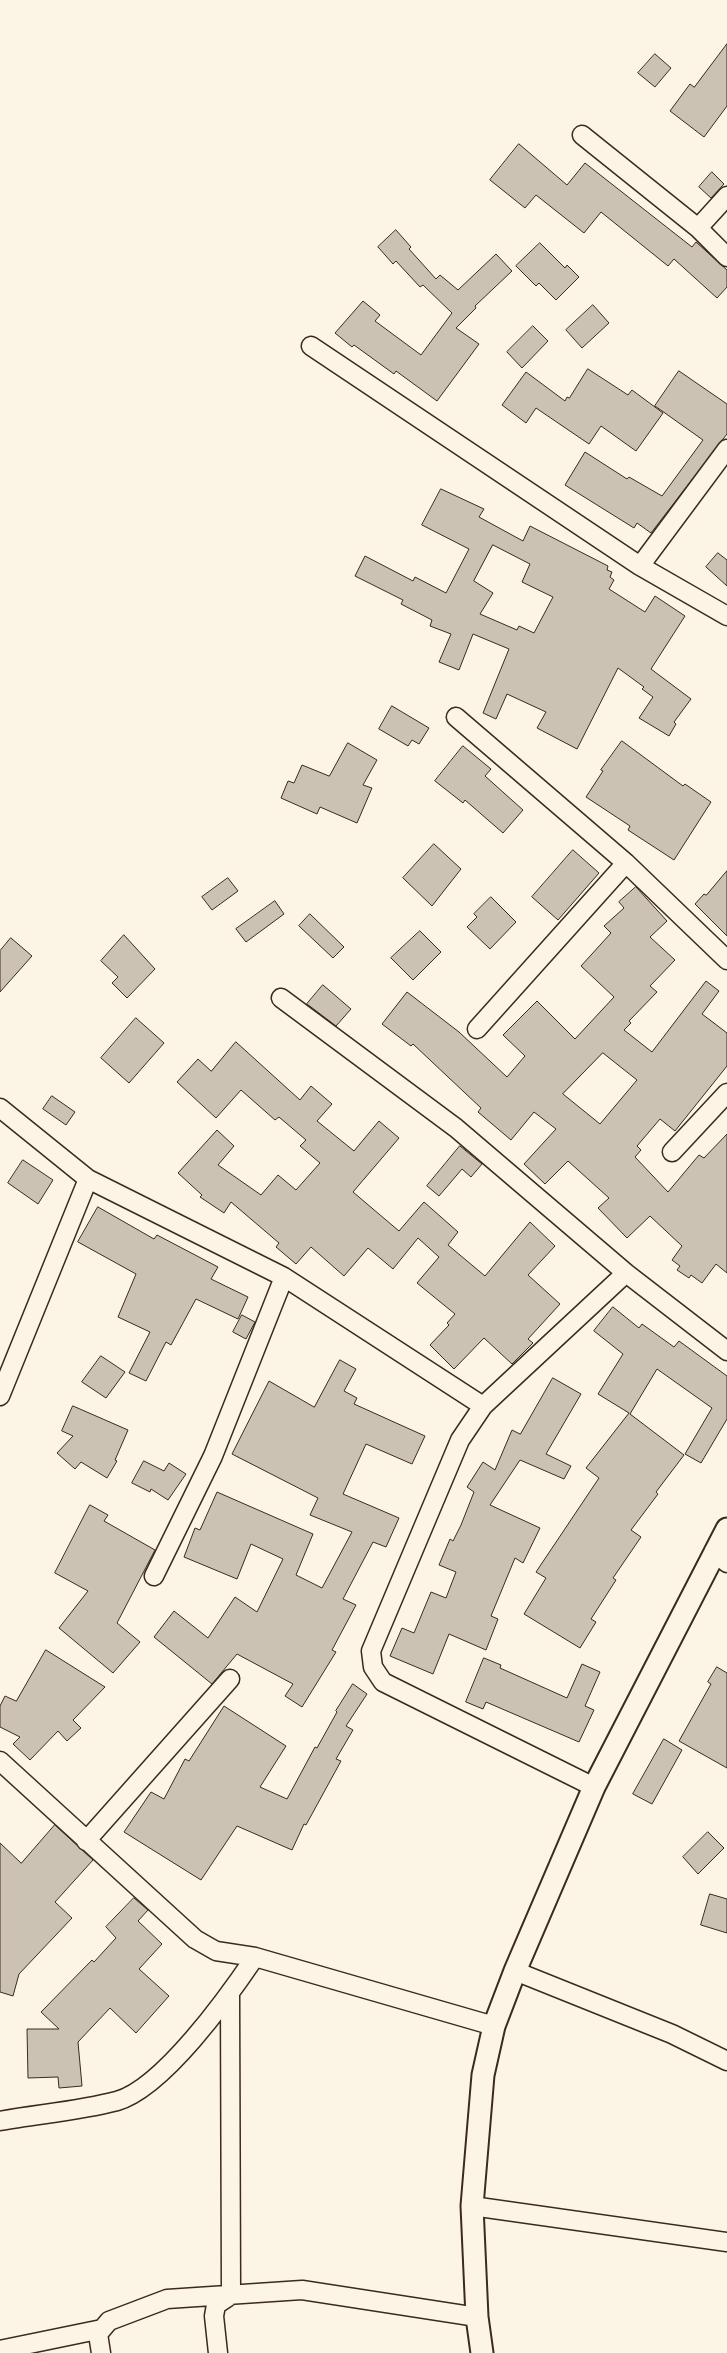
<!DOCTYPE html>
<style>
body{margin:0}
canvas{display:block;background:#fcf5e5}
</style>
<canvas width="727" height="2353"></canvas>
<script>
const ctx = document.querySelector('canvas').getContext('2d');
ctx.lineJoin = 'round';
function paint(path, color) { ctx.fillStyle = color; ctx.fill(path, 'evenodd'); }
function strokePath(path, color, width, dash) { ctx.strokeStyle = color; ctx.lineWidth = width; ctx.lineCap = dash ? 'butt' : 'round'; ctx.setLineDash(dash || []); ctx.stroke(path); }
const building = new Path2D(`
 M727,44V106L704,137L670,111L690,84L694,87Z
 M655,54L671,68L655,87L638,73Z
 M519,144L567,185L585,163L692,247L696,242L727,270V287L717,298L674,259L668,266L601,212L584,233L536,195L525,208L490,180Z
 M712,172L724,184L711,198L699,187Z
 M396,230L411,247L409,249L436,279L440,275L458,290L496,254L512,271L475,306L476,308L456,328L479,344L437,401L396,371L394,374L354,345L352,347L335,333L363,301L380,315L375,321L421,355L452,313L423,285L420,287L396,261L393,264L378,247Z
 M540,243L565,268L567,265L579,277L556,300L539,283L536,286L516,266Z
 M593,305L609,323L582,348L566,330Z
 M533,326L548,341L522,368L507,352Z
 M588,369L628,395L632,390L663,413L636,451L601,426L589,444L536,408L526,423L502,405L526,372L565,401L567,397L569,398Z
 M679,371L727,404V434L651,533L637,523L634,528L565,485L585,452L627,479L629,477L662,496L703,440L655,406Z
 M441,489L484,509L479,517L523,541L530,526L608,566L607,570L612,572L610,577L614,580L609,589L645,612L655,596L685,616L651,669L691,699L674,722L676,724L669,736L639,718L653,697L642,689L644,687L618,668L577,749L537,728L546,712L507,694L496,719L483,713L509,649L473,634L459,670L439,662L451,634L430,626L432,620L401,604L403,600L355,576L365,556L413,581L415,577L446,593L469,549L422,525ZM493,545L530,564L522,582L553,597L534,633L519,626L517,630L480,614L493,593L474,581Z
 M718,553L727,560V586L706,567Z
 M392,706L429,728L419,744L412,740L408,746L379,729Z
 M622,741L683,786L685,784L711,802L674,860L628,830L630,826L586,797L603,771L601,770Z
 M348,743L377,760L363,785L372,788L357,823L320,807L317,814L281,798L288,781L294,783L302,765L329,776Z
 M463,746L491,769L485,776L523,810L503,833L465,800L463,803L435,781Z
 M434,844L461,869L432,906L403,878Z
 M573,850L599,873L558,920L532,897Z
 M727,871V936L695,904L704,894L706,895Z
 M228,878L238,891L212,910L202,897Z
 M636,887L667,921L650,937L675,960L650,986L657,992L629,1021L631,1023L624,1030L652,1052L706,981L719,991L702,1014L727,1033V1066L675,1131L660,1119L637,1146L641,1150L635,1157L668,1192L699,1155L704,1158L727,1134V1273L716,1264L702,1283L691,1275L689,1278L677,1270L680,1266L672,1260L682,1246L650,1216L627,1238L598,1208L609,1198L568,1161L545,1184L524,1164L556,1129L534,1112L511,1140L478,1112L481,1108L413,1044L411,1046L382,1024L407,992L459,1032L507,1077L525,1056L503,1035L537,1001L575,1039L614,997L581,966L611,933L604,926L624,908L619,902ZM603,1053L637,1080L600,1124L563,1094Z
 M491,897L516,922L490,949L467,927L477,917L474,914Z
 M275,901L284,914L246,942L236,929Z
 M310,914L344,947L333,958L299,926Z
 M420,931L441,952L413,980L391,958Z
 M124,935L155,969L127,998L112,983L118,977L101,961Z
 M11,938L32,956L0,992V951Z
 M323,985L351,1009L336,1026L307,1004Z
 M136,1018L164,1043L129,1083L101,1058Z
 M236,1042L300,1100L311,1086L332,1104L317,1121L354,1151L379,1121L399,1138L353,1192L399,1231L424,1202L458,1232L448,1245L485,1276L530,1222L555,1246L528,1275L560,1304L528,1339L533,1343L512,1364L484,1338L454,1369L430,1345L449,1325L447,1323L455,1314L417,1283L439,1257L418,1238L393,1269L368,1248L344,1276L311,1247L296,1264L276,1247L279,1243L231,1202L224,1213L200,1197L202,1195L178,1173L217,1130L234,1146L218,1165L261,1195L278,1175L296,1190L320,1163L300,1146L306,1140L279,1117L275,1120L241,1090L216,1118L177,1082L198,1059L211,1071Z
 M52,1096L75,1112L66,1125L43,1109Z
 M460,1146L482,1164L471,1177L462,1169L439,1196L427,1186Z
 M23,1160L53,1180L38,1204L8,1183Z
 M98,1207L154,1239L157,1235L218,1267L211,1279L248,1297L238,1319L196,1299L171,1345L166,1342L146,1381L129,1373L150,1332L118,1317L136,1274L78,1242Z
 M613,1307L639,1328L642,1324L674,1347L679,1341L727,1376V1419L701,1463L685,1454L712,1408L657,1369L630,1414L684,1455L656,1492L658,1494L631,1530L641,1537L613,1578L616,1580L591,1619L596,1622L580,1648L524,1614L546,1578L536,1572L599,1478L586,1468L629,1413L598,1394L623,1354L594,1331Z
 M242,1315L255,1322L246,1339L233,1332Z
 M101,1356L125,1372L106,1398L82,1382Z
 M340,1360L356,1369L344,1391L357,1398L354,1404L425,1436L412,1464L366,1444L343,1494L399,1518L386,1547L373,1542L343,1599L356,1605L332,1650L336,1652L302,1707L285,1696L293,1684L237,1654L212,1684L154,1637L174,1611L208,1638L235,1597L257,1612L283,1559L251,1544L237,1579L184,1557L195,1528L200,1530L217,1492L313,1534L296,1575L322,1588L352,1532L310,1515L318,1498L232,1454L269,1381L314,1407Z
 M553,1378L581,1394L546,1454L571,1466L564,1479L520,1460L490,1505L540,1528L523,1563L515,1558L491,1616L498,1619L486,1650L449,1634L433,1674L390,1656L402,1628L414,1633L431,1592L446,1598L456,1572L439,1565L450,1539L453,1541L461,1525L474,1492L467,1487L483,1462L495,1470L512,1430L520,1434Z
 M73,1406L128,1430L115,1460L117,1461L107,1478L81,1462L75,1469L57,1453L73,1436L62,1431Z
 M144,1461L164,1471L169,1463L186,1474L168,1500L151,1489L150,1492L132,1483Z
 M90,1505L108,1515L104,1521L155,1550L117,1623L140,1642L113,1673L59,1628L88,1591L55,1573Z
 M46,1650L105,1687L73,1720L81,1728L67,1741L58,1731L30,1760L13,1744L20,1737L0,1727V1706L5,1696L16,1701Z
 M484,1658L501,1665L500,1668L567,1698L582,1664L600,1672L585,1706L594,1710L579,1742L486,1702L483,1709L466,1702Z
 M717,1667L727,1673V1768L679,1741L711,1684L708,1682Z
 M353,1684L367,1694L346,1726L353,1730L336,1759L341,1761L306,1825L304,1824L292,1850L237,1826L201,1880L124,1832L151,1792L164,1799L185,1759L189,1761L224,1706L286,1746L260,1787L287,1799L315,1747L317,1748L337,1712L336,1711Z
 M664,1739L682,1750L652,1804L633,1794Z
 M55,1825L93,1860L55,1902L72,1918L19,1974L13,1996L0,1992V1843L21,1863Z
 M708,1832L724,1848L698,1874L683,1857Z
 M710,1894L727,1899V1933L701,1925Z
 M134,1898L148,1910L138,1921L162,1944L139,1969L169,1996L136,2033L110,2008L78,2042L82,2086L59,2088L58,2077L28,2078L27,2029H59L41,2012L92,1960L94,1962L116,1938L106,1927Z`);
const minor = new Path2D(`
 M582,135L698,228
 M727,196L698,228L727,257
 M311,346L640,566L727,616
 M640,566L727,449
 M456,717L626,863L727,960
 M281,998L456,1128L626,1273L727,1351
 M477,1029L626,863
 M0,1108L88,1179L284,1277L483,1406
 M672,1152L727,1093
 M0,1396L88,1179
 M714,1551L727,1563
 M154,1576L213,1456L284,1277
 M0,1761L195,1939L216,1951L255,1957L494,2026
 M594,1787L383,1682L373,1667L371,1651L460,1440L483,1406L626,1273
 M86,1841L230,1679
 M515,1971L672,2034L727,2061
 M0,2121C38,2114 79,2111 117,2101C163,2088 228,1997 255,1957
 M472,2206L727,2242
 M0,2350L102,2329
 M101,2353L98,2334L109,2321L167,2299L302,2290L477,2317
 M218,2353L214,2316L216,2305L231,2295L230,1995`);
const tertiary = new Path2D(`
 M482,2353L477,2317L472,2206L483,2075L494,2026L515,1971L594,1787L727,1529`);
paint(building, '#ccc2b3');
strokePath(building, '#3b2a1e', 1);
strokePath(minor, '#3b2a1e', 21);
strokePath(tertiary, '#3b2a1e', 25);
strokePath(minor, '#fcf5e5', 18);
strokePath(tertiary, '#fcf5e5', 21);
</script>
